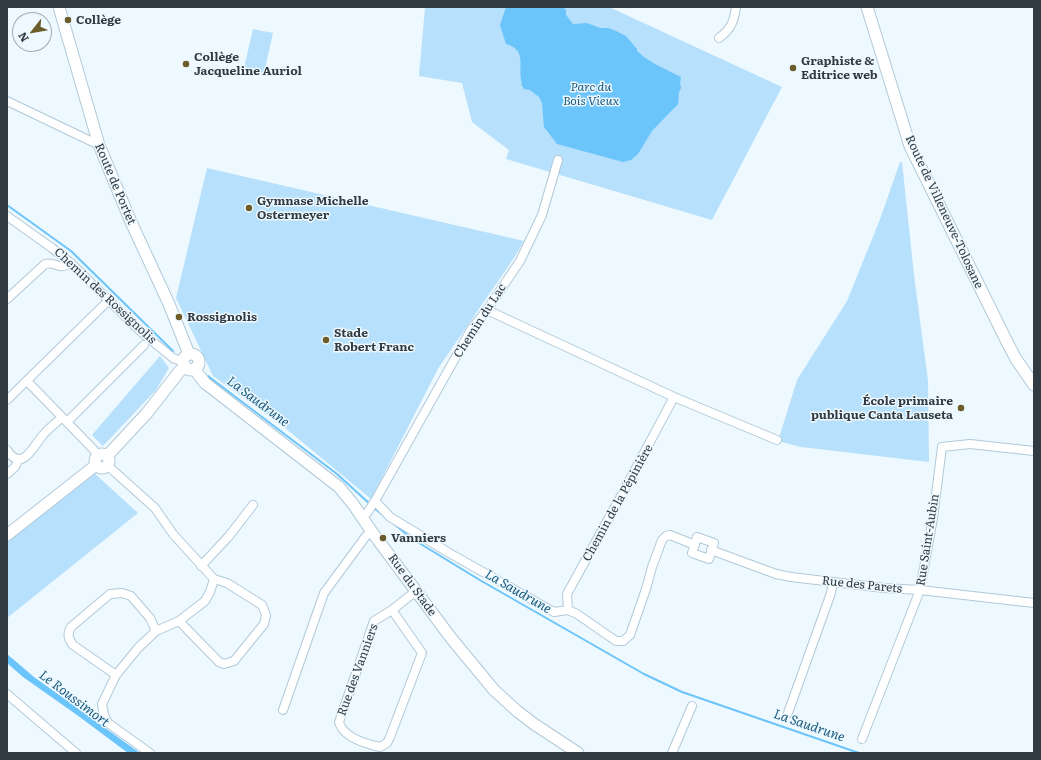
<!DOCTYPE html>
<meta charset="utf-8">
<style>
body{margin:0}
#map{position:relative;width:1041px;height:760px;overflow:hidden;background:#eef8ff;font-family:Literata,serif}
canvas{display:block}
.frame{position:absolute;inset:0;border:8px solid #313b41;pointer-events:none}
.north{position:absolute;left:12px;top:12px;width:40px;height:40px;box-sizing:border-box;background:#eef8ff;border:1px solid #a2acb3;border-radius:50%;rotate:239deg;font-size:11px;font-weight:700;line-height:16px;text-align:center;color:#313b41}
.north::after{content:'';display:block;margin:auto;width:14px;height:18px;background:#6b5c29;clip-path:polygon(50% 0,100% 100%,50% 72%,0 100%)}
</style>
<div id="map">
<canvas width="1041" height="760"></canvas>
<div class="frame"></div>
<div class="north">N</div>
</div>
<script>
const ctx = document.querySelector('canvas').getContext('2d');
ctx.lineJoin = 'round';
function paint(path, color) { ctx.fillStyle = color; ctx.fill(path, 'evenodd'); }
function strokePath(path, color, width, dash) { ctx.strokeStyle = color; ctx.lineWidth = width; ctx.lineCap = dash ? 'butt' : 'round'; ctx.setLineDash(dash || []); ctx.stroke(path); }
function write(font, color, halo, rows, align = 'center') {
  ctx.font = font + ' Literata,serif'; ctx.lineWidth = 3; ctx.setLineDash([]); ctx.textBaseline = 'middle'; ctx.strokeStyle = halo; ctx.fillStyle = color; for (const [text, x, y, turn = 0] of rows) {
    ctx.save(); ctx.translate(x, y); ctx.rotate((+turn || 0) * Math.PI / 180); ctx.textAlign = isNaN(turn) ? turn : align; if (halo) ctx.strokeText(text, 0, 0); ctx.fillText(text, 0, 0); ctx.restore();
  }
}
const green = new Path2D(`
 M425,7H609L782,87L712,220L506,159L509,150L472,122L462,83L419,76Z
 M253,29L273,33L264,73L244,68Z
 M900,162H902L914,275L928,381L929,462L801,447L778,441L797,380L847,301L879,222Z
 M207,168L524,241L514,258L439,367L371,499L278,422L213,376L176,298Z
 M160,356L169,368L156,390L103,446L92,435Z
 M93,472L138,513L7,618V539Z`);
const water = new Path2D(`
 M506,7H563L566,10V15L573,24L587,23L600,28H608L614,30L626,36L637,49V51L644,57L655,64L681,77L680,83L681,88L679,92L678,104L652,131L638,154L631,160L623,162L557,144L544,127L542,103L539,97L530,90L524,89L521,84L522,83C517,67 528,50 506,44L500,25Z
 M7,654L34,677L140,753H128L77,715L23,677L7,663L8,659L7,658Z`);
const stream = new Path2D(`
 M7,205L71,251L173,351
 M208,376L337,474L371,505
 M374,508L383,515
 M393,523L411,538L478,579L644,674L682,692L859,753`);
const street = new Path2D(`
 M719,38C731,29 734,22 736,7
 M7,101L99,145
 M7,216L52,248L72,264L140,331L173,358L183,362
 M7,299L45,264C57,261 57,271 71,263
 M487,310L674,397L777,440
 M27,381L93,449L98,456
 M7,400L109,300
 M67,422L144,345
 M7,450C22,474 34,445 43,435C49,428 56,423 62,417
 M108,466L155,508L173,534L214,579L210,592L205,601L179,621L156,631L138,648L116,675L102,704L104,715L108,723L150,753
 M7,474L15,467L19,459
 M375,501L390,517L451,554L554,612L568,610
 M362,516L367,513L375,501L472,328L487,310L520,261L542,215L558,160
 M697,537L714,543L709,559L692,553Z
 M711,550L776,574L791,577L884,588L920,590L1034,603
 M201,566L229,536L253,505
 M392,610L422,653L390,737L387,743L380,747C366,744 343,737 339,722L374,621L392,610L416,591
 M568,610L567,594L621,496L674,397
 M568,610L577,614L616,641H623L630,635L646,589L652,567L662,540L666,536L670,535L695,545
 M179,621L219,662L224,664L234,661L264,624L266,615L262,605L227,583L214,579
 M116,675L73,645C68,639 67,633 71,627L110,594L122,593L131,596L150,618L156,631
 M7,694L76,753
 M283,710L324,593L366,536L372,532
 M788,713L831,593L833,582
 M862,739L920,590L933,518L942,447L970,444L1034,451
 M672,753L692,706`);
const secondary = new Path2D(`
 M59,7L99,145L131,222L169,304L187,349L188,354
 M867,7L910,146L1008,344L1016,359L1034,385
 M183 362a8 8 0 1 1 16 0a8 8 0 1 1-16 0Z
 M195,368L198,374L205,383L339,487L353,504L372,532L451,638L494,690L517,711L534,724L578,753
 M95 461a7 7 0 1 1 14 0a7 7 0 1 1-14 0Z
 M107,456L147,413L179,372L185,366
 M7,535L96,465`);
const markers = [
 [68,20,4,"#6b5c29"],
 [186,64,4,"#6b5c29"],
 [793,68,4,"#6b5c29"],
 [249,208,4,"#6b5c29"],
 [179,317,4,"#6b5c29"],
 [326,340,4,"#6b5c29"],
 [961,408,4,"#6b5c29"],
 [383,538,4,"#6b5c29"]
];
const poiNames = [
 ["Collège",76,20],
 ["Collège",194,57],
 ["Jacqueline Auriol",194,71],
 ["Graphiste &",801,61],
 ["Editrice web",801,75],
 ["Gymnase Michelle",257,201],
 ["Ostermeyer",257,215],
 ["Rossignolis",187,317],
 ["Stade",334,333],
 ["Robert Franc",334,347],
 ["École primaire",953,401,"right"],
 ["publique Canta Lauseta",953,415,"right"],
 ["Vanniers",391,538]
];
const parkNames = [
 ["Parc du",591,87],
 ["Bois Vieux",591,101]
];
const streetNames = [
 ["Route de Portet",115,184,67],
 ["Route de Villeneuve-Tolosane",944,212,65],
 ["Chemin des Rossignolis",105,296,43],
 ["Chemin du Lac",480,321,-57],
 ["Chemin de la Pépinière",618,503,-61],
 ["Rue Saint-Aubin",928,540,-81],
 ["Rue du Stade",412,585,54],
 ["Rue des Parets",862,585,6],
 ["Rue des Vanniers",358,670,-70]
];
const waterNames = [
 ["La Saudrune",258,402,37],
 ["La Saudrune",518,592,30],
 ["Le Roussimort",74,699,37],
 ["La Saudrune",809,726,19]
];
paint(green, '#b6e0fb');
paint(water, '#6bc4fa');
strokePath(stream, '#6bc4fa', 2);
strokePath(street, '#b1c9d9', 10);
strokePath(secondary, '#b1c9d9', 13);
strokePath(street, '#fff', 8);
strokePath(secondary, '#fff', 11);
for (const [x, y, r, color] of markers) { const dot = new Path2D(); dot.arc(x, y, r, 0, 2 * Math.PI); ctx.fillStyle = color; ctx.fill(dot); strokePath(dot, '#eef8ff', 1.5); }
write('bold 12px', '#313b41', '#eef8ff', poiNames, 'left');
write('italic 12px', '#175b7e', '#eef8ff', parkNames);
write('12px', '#313b41', '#eef8ff', streetNames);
write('italic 13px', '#185b7f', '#eef8ff', waterNames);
</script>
